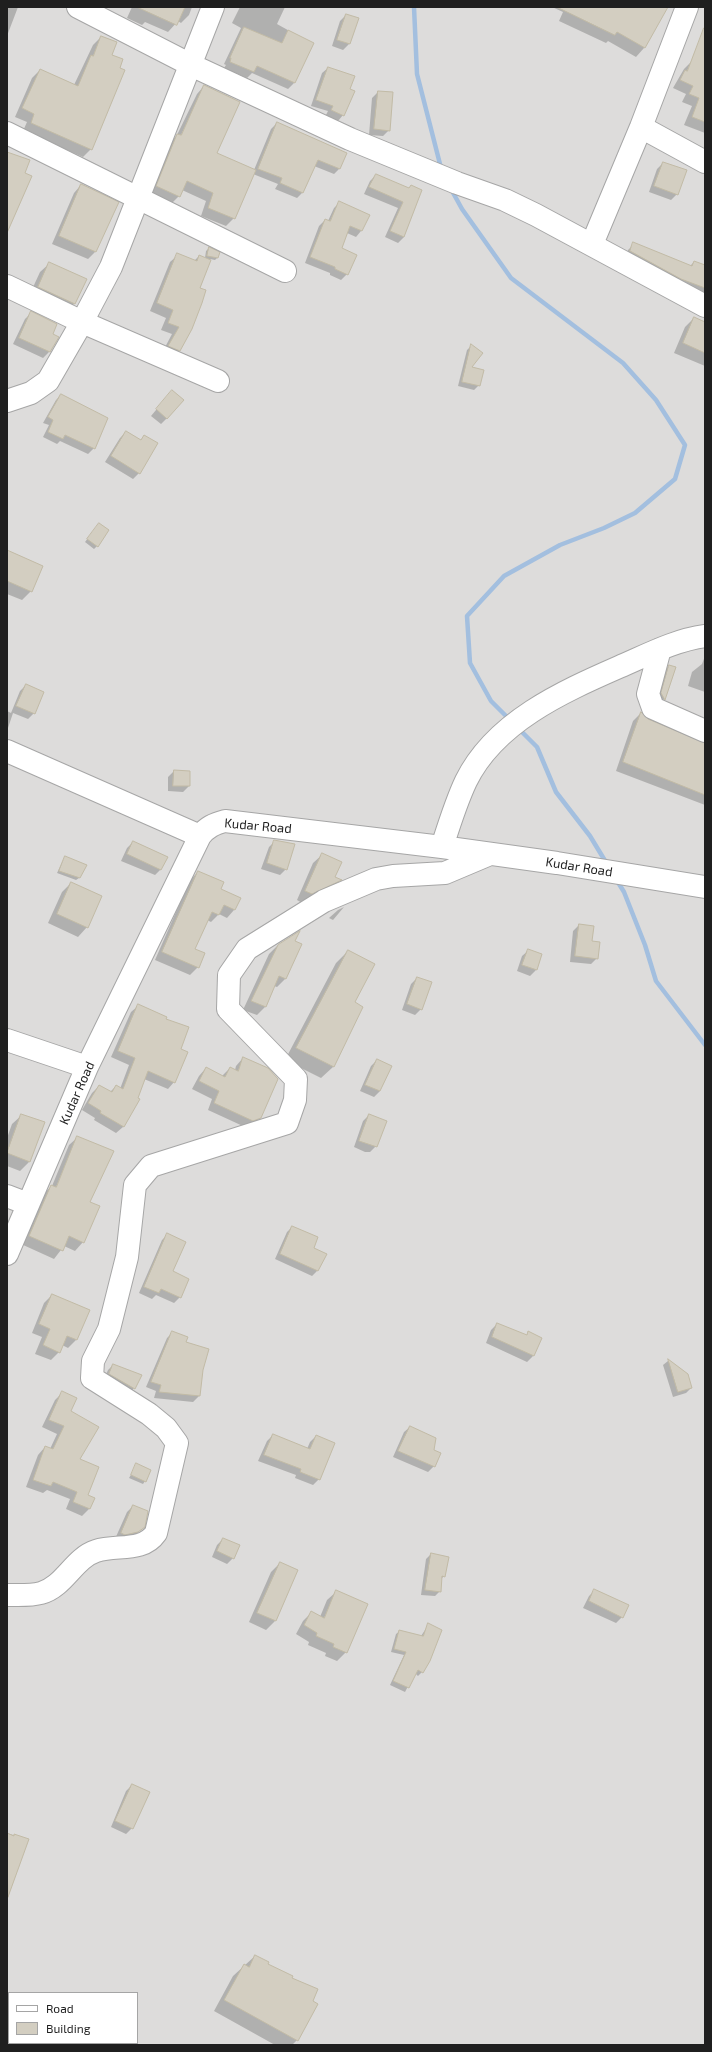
<!DOCTYPE html>
<style>
body{margin:0}
#map{position:relative;width:712px;height:2052px;overflow:hidden;background:#f0f0e4;font-family:"Exo 2",sans-serif}
canvas{display:block}
.frame{position:absolute;inset:0;border:8px solid #1f1f1f;pointer-events:none}
.legend{position:absolute;left:8px;top:1992px;width:130px;height:52px;box-sizing:border-box;background:#fff;border:1px solid #a5a5a5;margin:0;padding:5px 7px;list-style:none;font-size:12px;color:#1f1f1f}
.legend li{display:flex;align-items:center;gap:8px;height:20px}
.legend b{width:20px;border:1px solid #a5a5a5}
</style>
<div id="map">
<canvas width="712" height="2052"></canvas>
<div class="frame"></div>
<ul class="legend">
<li><b style="height:5px;background:#fff"></b>Road</li>
<li><b style="height:11px;background:#d3cec1"></b>Building</li>
</ul>
</div>
<script>
const ctx = document.querySelector('canvas').getContext('2d');
ctx.lineJoin = 'round';
function paint(path, color) { ctx.fillStyle = color; ctx.fill(path, 'evenodd'); }
function strokePath(path, color, width, dash) { ctx.strokeStyle = color; ctx.lineWidth = width; ctx.lineCap = dash ? 'butt' : 'round'; ctx.setLineDash(dash || []); ctx.stroke(path); }
function write(font, color, halo, rows, align = 'center') {
  ctx.font = font + ' "Exo 2",sans-serif'; ctx.lineWidth = 3.5; ctx.setLineDash([]); ctx.textBaseline = 'middle'; ctx.strokeStyle = halo; ctx.fillStyle = color; for (const [text, x, y, turn = 0] of rows) {
    ctx.save(); ctx.translate(x, y); ctx.rotate((+turn || 0) * Math.PI / 180); ctx.textAlign = isNaN(turn) ? turn : align; if (halo) ctx.strokeText(text, 0, 0); ctx.fillText(text, 0, 0); ctx.restore();
  }
}
const residential = new Path2D(`
 M7,7H705V2045H7ZM9,1993H137V2043H9Z`);
const shadow = new Path2D(`
 M7,7H18L7,36Z
 M132,7H192L189,15L181,23L178,21L168,32L145,22L142,25L127,18Z
 M240,7H285L277,24L311,43V47L294,83L288,89L252,73L247,78L224,68L226,65L224,64L241,28L232,23Z
 M552,7H662L644,48L636,57L608,41L606,43L559,21L563,12Z
 M346,15L357,19L349,44L343,50L332,46L340,21Z
 M101,37L110,56L91,149L83,157L23,131L27,122L15,117L32,78L40,70L74,85L93,45Z
 M692,61L705,67V133L684,125L692,106L682,102L686,94L673,88L684,69Z
 M328,68L349,89L343,115L338,121L326,115L328,111L311,106L322,73Z
 M204,86L216,154L254,170L271,129L277,123L346,154L339,169L334,174L314,166L302,193L297,198L275,189L278,184L253,174L234,218L226,226L201,216L206,201L182,190L179,196L171,204L149,194L170,143L177,135L197,94Z
 M378,92L389,130L383,136L369,135L372,98Z
 M663,163L677,194L671,200L649,192L657,169Z
 M376,175L408,189L411,186L421,190L404,237L398,243L385,237L398,208L364,194L370,181Z
 M81,185L95,252L88,259L52,244L74,193Z
 M339,203L368,216L361,231L356,237L347,233L341,249L347,274L341,280L330,275V273L305,263L319,226L325,220L328,221L334,208Z
 M634,244L690,266L694,262L705,266V293L702,295L625,258L628,250Z
 M209,248L217,258L215,260L210,259L179,350L172,358L162,353L172,334L161,330L166,318L150,311L170,262L178,255L194,261L199,256L205,258L206,251Z
 M50,263L74,304L65,313L29,296L40,272Z
 M31,313L51,335L57,338L49,352L43,358L13,344L25,319Z
 M694,318L705,323V366L674,353L685,327Z
 M472,345L471,368L479,385L474,390L458,386L467,350Z
 M61,395L94,448L88,454L60,441L57,444L43,437L49,425L43,423L56,400Z
 M166,398L167,418L161,424L151,416Z
 M126,432L140,441L144,436L139,473L133,479L105,462L120,438Z
 M99,524L97,546L94,549L85,542Z
 M7,551L31,591L22,600L7,594Z
 M705,656V692L688,686L692,672L702,664Z
 M669,666L675,668L664,699L658,705L656,700L663,672Z
 M26,685L34,713L28,719L13,713L7,731V711L11,713L20,691Z
 M641,713L647,720L705,743V805L616,771L633,721Z
 M174,771L189,786L183,792L168,791V777Z
 M275,841L286,869L280,875L261,869L269,847Z
 M133,842L161,869L155,875L121,861L127,848Z
 M323,854L334,878L340,880L331,889L302,903L297,900L313,863Z
 M65,857L79,878L76,880L57,873Z
 M198,872L220,890L240,898L234,910L227,918L219,914L211,922L207,920L194,950L198,967L190,975L155,960L190,880Z
 M71,883L101,896L87,927L78,937L48,923L62,892Z
 M344,907L333,920L329,918L338,910Z
 M579,925L597,958L591,964L570,962L573,931Z
 M294,941L286,978L277,987L274,986L265,1007L257,1015L243,1010L269,954L278,945Z
 M529,950L541,955L536,970L530,976L517,971L522,956Z
 M348,951L353,1003L362,1007L333,1067L321,1078L285,1060L336,963Z
 M417,978L421,1009L415,1015L402,1010L411,984Z
 M138,1006L165,1019L180,1049L174,1082L168,1089L144,1079L137,1098L139,1099L123,1127L116,1133L94,1120L95,1118L82,1110L92,1093L99,1086L110,1092L116,1086L120,1089L129,1065L111,1057L131,1012Z
 M243,1058L260,1118L252,1125L245,1127L208,1110L212,1099L192,1089L199,1076L206,1068L222,1076L230,1068L235,1070L236,1066Z
 M377,1060L380,1091L374,1097L360,1091L371,1066Z
 M22,1115L43,1123L29,1162L20,1171L7,1166V1138L12,1124Z
 M369,1115L376,1146L370,1152H365L354,1147L363,1121Z
 M78,1137L89,1202L83,1242L75,1251L64,1246L54,1259L21,1244L43,1194L52,1186L69,1145Z
 M292,1227L313,1248L325,1254L317,1271L312,1276L275,1259L287,1232Z
 M168,1234L171,1272L180,1297L174,1303L156,1295L152,1299L139,1293L162,1240Z
 M52,1295L76,1340L68,1348L62,1345L59,1352L51,1360L35,1354L42,1337L32,1333L44,1303Z
 M497,1324L526,1336L529,1333L533,1356L527,1362L486,1343L491,1330Z
 M173,1332L184,1342L202,1370L199,1396L193,1402L154,1398L156,1391L146,1387L167,1338Z
 M668,1361L687,1375L691,1388L686,1393L673,1397L663,1365Z
 M113,1365L140,1375L134,1388L129,1394L104,1379L108,1370Z
 M62,1393L69,1411L90,1508L82,1516L66,1509L70,1499L47,1490L43,1493L26,1487L38,1455L45,1447L50,1449L57,1434L42,1427L55,1400Z
 M410,1427L434,1466L428,1472L393,1457L404,1432Z
 M273,1435L307,1449L310,1442L316,1436L319,1479L313,1485L295,1478L296,1475L258,1461L267,1441Z
 M137,1465L145,1481L143,1484L129,1478Z
 M133,1506L141,1529L135,1535L115,1539L127,1512Z
 M223,1539L233,1558L227,1564L212,1557L217,1545Z
 M431,1554L444,1576L441,1579L440,1591L435,1596L421,1595L426,1559Z
 M280,1563L297,1570L275,1621L266,1630L249,1622L271,1572Z
 M595,1590L622,1617L616,1623L583,1608L589,1596Z
 M336,1592L346,1652L337,1661L325,1656L326,1653L308,1645L309,1642L296,1634L303,1621L311,1613L320,1617L327,1600Z
 M429,1624L422,1672L418,1676L415,1673L405,1692L390,1685L404,1655L391,1652L396,1634L400,1631L421,1636Z
 M132,1785V1828L126,1834L111,1827L126,1791Z
 M7,1833L28,1840L10,1882L7,1881Z
 M255,1956L291,1979L297,2040L292,2045H275L214,2011L233,1976Z`);
const stream = new Path2D(`
 M414,7L417,74L441,168
 M451,189L462,209L511,278L623,363L656,400L685,445L675,479L635,513L604,528L560,545L504,576L467,616L470,663L491,701L510,720
 M518,728L537,747L556,792L590,836L607,864
 M616,879L624,892L645,945L656,981L705,1045`);
const building = new Path2D(`
 M137,7H185L177,25Z
 M557,7H668L645,48L617,32L615,35Z
 M346,14L359,18L350,44L337,40Z
 M244,27L282,43L288,30L314,43L295,83L257,66L254,72L230,62L231,58H230Z
 M704,28H705V122L692,117L699,98L689,94L693,86L680,80L685,70L687,71Z
 M101,36L117,42L112,55L123,59L120,68L125,70L92,150L31,123L34,114L22,108L40,69L78,86L91,55L93,56Z
 M328,67L355,76L350,89L355,91L344,116L331,110L333,106L316,100Z
 M204,85L240,102L217,153L256,170L235,219L208,208L213,193L187,181L180,197L156,186L177,134L181,135Z
 M378,91L393,92L390,131L374,129Z
 M277,122L347,153L340,169L318,160L303,193L280,183L282,178L258,169Z
 M7,152L30,160L25,173L32,176L7,233Z
 M663,162L687,170L678,195L654,186Z
 M376,174L409,188L411,185L422,190L404,237L390,231L403,202L369,187Z
 M81,184L119,202L96,252L59,236Z
 M339,201L370,215L362,231L350,226L342,248L357,255L348,275L335,269V267L310,257L325,219L330,221Z
 M633,242L692,266L694,261L705,265V288L681,279L630,251Z
 M209,247L220,252L218,258L207,256Z
 M177,253L197,261L199,255L211,260L200,288L206,290L202,303L192,329L180,351L168,346L179,327L168,323L173,310L157,303Z
 M49,262L87,279L75,304L38,287Z
 M31,311L57,324L53,334L59,337L50,352L19,338Z
 M694,317L705,322V353L683,343Z
 M471,344L483,353L472,367L484,370L480,386L462,382Z
 M172,390L184,400L167,419L156,409Z
 M61,394L108,418L95,449L65,435L63,439L48,432L53,420L48,417Z
 M126,431L141,440L144,435L158,443L140,474L111,456Z
 M99,523L109,530L98,547L87,539Z
 M7,550L43,566L32,592L7,581Z
 M669,665L676,667L665,700L661,693Z
 M26,684L44,692L35,714L16,706Z
 M641,712L648,719L705,743V795L623,762Z
 M174,770L190,771V786H173Z
 M274,840L295,844L287,870L267,863Z
 M133,841L168,857L161,870L127,854Z
 M322,853L342,862L335,877L342,880L312,894L305,891Z
 M65,856L87,865L80,878L59,871Z
 M198,871L224,882L221,889L241,898L235,910L224,905L219,915L212,912L195,949L205,953L199,968L162,952Z
 M71,882L102,896L88,928L57,914Z
 M579,924L594,926L592,941L600,942L598,959L575,956Z
 M300,931L295,941L302,944L286,979L279,976L266,1007L251,1001L278,945Z
 M528,949L542,954L537,970L522,965Z
 M348,950L375,964L355,1002L363,1007L334,1067L296,1048Z
 M417,977L432,982L422,1010L407,1004Z
 M138,1004L167,1017L166,1019L189,1027L181,1049L188,1052L175,1083L148,1071L138,1098L140,1099L124,1127L100,1113L101,1111L88,1103L99,1085L112,1092L116,1085L123,1089L135,1058L118,1051Z
 M243,1057L268,1068L278,1079L261,1118L253,1121L214,1103L219,1091L199,1081L206,1067L225,1077L230,1067L238,1071Z
 M377,1059L392,1066L380,1091L365,1085Z
 M21,1114L45,1122L30,1162L7,1153Z
 M369,1114L387,1121L377,1147L359,1141Z
 M77,1136L114,1151L90,1202L100,1206L84,1243L69,1236L63,1251L29,1236L51,1185L56,1187Z
 M292,1226L318,1237L314,1248L327,1254L318,1271L280,1254Z
 M167,1233L186,1242L173,1271L189,1279L181,1298L161,1289L159,1293L144,1287Z
 M52,1294L90,1310L77,1340L67,1336L60,1353L43,1345L50,1329L39,1324Z
 M497,1323L527,1335L528,1331L542,1338L534,1356L492,1337Z
 M172,1331L188,1337L186,1342L209,1349L203,1370L200,1396L159,1392L161,1385L151,1382Z
 M668,1359L688,1374L692,1388L678,1392Z
 M113,1364L142,1375L135,1389L109,1374Z
 M62,1391L77,1398L71,1411L99,1427L80,1459L99,1467L88,1495L95,1498L90,1509L73,1502L77,1492L53,1482L51,1486L33,1480L45,1446L53,1449L64,1426L49,1420Z
 M410,1426L436,1438L434,1450L441,1453L435,1467L398,1451Z
 M273,1434L310,1449L316,1435L335,1443L320,1480L300,1472L301,1469L264,1455Z
 M136,1463L151,1470L146,1482L131,1475Z
 M133,1505L148,1511L145,1527L138,1532L125,1535L121,1533Z
 M223,1538L240,1545L234,1559L217,1551Z
 M431,1553L449,1557L445,1577L442,1576L441,1592L425,1590Z
 M280,1562L298,1570L276,1621L257,1613Z
 M594,1589L629,1605L623,1618L589,1601Z
 M336,1590L368,1604L347,1653L333,1647L334,1644L316,1636L317,1633L304,1625L311,1611L324,1618Z
 M428,1623L442,1630L430,1661L423,1673L418,1670L409,1688L393,1681L406,1652L394,1649L399,1630L423,1636Z
 M132,1784L150,1792L133,1829L115,1821Z
 M7,1833L14,1836V1834L29,1839L8,1897Z
 M255,1955L269,1962L268,1964L293,1976L292,1978L318,1989L313,2001L318,2004L298,2041L224,2000L244,1964L249,1967Z`);
const minor = new Path2D(`
 M78,7L191,65L350,139L457,183L505,200L536,215L705,306
 M641,127L705,162
 M7,133L285,271
 M592,244L641,127L687,7
 M7,286L82,322L218,381
 M7,401L31,393L48,381L82,322L111,267L213,7
 M660,649L648,694L653,708L705,731
 M7,751L200,836
 M442,847C449,825 456,802 466,781C495,722 562,692 619,667C647,655 675,640 705,636
 M7,1040L87,1067
 M7,1196L28,1204
 M7,1254L87,1067L200,836C207,827 214,824 225,821L442,847L557,863L705,887
 M7,1595C18,1595 30,1596 41,1593C64,1587 74,1558 96,1551C117,1544 142,1553 156,1533L177,1443L166,1428L149,1414L92,1378L93,1361L109,1329L127,1257L135,1185L151,1166L287,1123L295,1100L296,1079L228,1009L229,975L247,949L324,901L376,879L393,876L445,873L490,854`);
const streetNames = [
 ["Kudar Road",258,826,5],
 ["Kudar Road",579,867,9],
 ["Kudar Road",77,1093,-66]
];
paint(residential, '#dddcdb');
paint(shadow, '#0003');
strokePath(stream, '#a3bfdf', 4.5);
paint(building, '#d3cec1');
strokePath(building, '#c2bba6', 1);
strokePath(minor, '#a6a6a6', 24);
strokePath(minor, '#fff', 22);
write('13px', '#1f1f1f', '#fff', streetNames);
</script>
